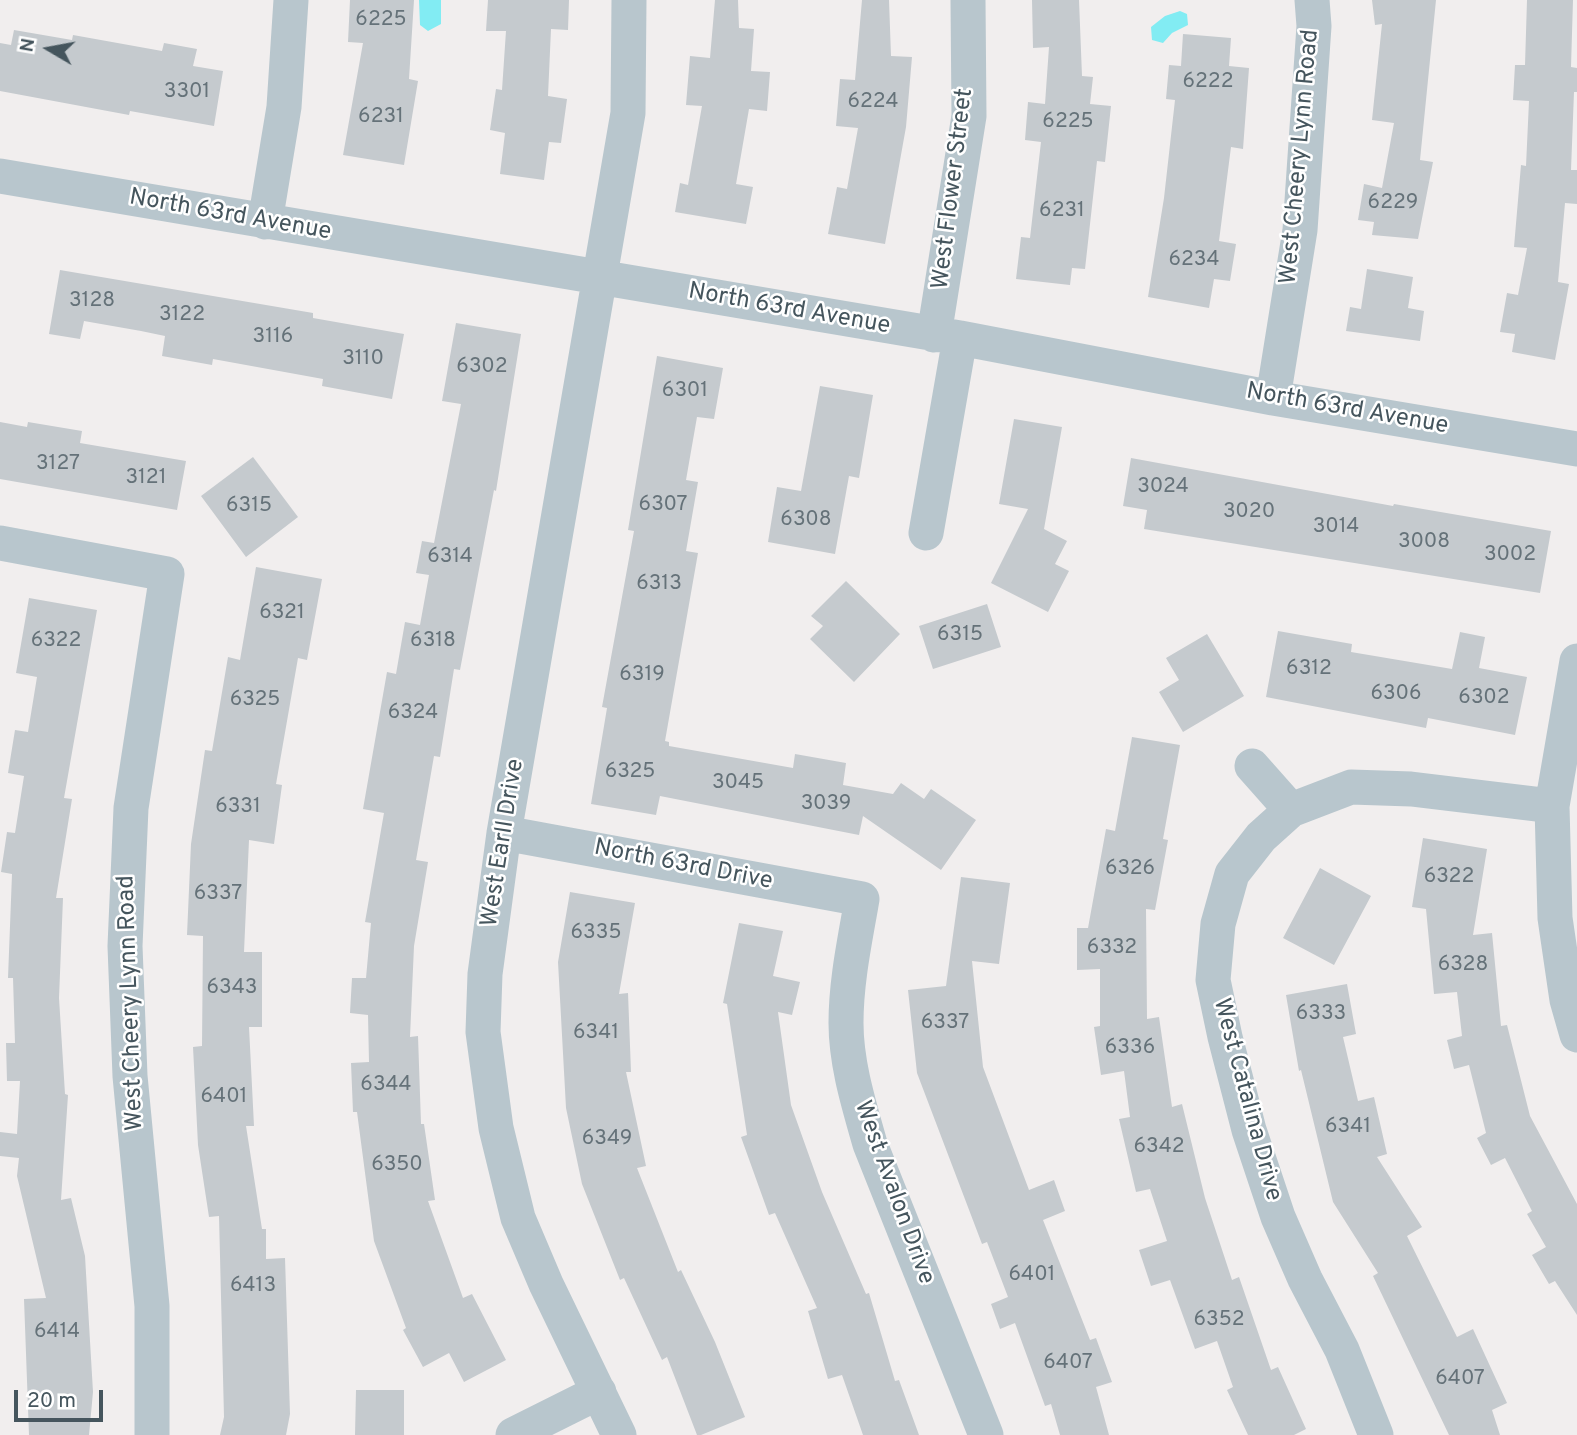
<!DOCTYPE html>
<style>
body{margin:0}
#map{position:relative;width:1577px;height:1435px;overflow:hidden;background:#f1eeee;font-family:Overpass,sans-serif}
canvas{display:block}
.north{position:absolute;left:14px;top:14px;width:70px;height:70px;-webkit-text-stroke:5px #fff;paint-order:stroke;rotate:280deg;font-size:19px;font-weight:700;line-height:28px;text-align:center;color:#45555d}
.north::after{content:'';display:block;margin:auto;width:24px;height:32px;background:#45555d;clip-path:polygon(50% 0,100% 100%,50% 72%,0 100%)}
.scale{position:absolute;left:14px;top:1390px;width:89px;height:32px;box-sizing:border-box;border:4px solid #45555d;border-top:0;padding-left:9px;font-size:21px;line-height:24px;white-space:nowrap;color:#45555d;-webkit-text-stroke:5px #fff;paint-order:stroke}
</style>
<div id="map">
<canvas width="1577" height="1435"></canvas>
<div class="north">N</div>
<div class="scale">20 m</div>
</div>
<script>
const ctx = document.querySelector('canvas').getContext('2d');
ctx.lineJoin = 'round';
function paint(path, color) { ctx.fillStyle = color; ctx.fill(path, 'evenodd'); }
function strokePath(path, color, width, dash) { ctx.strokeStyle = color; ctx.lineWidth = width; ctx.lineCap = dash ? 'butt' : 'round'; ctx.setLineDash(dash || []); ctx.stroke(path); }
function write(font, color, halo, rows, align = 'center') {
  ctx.font = font + ' Overpass,sans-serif'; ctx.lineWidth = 5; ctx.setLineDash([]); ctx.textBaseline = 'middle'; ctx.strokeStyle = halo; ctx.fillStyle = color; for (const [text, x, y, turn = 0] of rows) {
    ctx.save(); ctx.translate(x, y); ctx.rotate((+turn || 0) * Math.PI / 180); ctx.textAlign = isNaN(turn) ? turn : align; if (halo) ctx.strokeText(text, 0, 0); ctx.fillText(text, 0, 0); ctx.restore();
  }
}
const water = new Path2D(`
 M419,0H441V24L428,31L420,25Z
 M1180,11L1187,14L1188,25L1172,33L1163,43L1152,40L1151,27L1165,16Z`);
const building = new Path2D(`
 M350,0H414L409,79L418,81L404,165L343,155L363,43L348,42Z
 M488,0H569L568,30L551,29L548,96L567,99L561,143L549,142L544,180L500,174L505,133L490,130L496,89L502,90L506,31H486Z
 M715,0H738L739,28L754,29L751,71L770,72L767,111L749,109L736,184L753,187L746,224L675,212L680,183L688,185L702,106L686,105L690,56L710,58Z
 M862,0H889L891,56L912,57L906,127L885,244L828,234L837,187L847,189L858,128L836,126L840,79L855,80Z
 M1032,0H1079L1082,76L1093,77L1090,104L1111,106L1105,162L1097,161L1085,269L1072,268L1070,285L1016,279L1021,237L1030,238L1041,142L1025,140L1028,102L1045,104L1049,47L1033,48Z
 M1372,0H1436L1420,160L1433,162L1418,239L1372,235L1374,222L1358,220L1364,184L1382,188L1394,123L1372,120L1382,24L1375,25Z
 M1527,0H1573L1571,67L1577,68V92H1574L1571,170H1577V204L1565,203L1558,282L1569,284L1555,360L1512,352L1515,334L1500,332L1507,293L1518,295L1527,248L1514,247L1521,165L1526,166L1529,101L1513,100L1515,65H1525Z
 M14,30L72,40L73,35L162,51L164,43L197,49L193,66L223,71L214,126L130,111L129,115L0,91V43L11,45Z
 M1183,34L1231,38L1229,66L1249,68L1243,149L1231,147L1219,241L1236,244L1230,281L1214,279L1209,308L1148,297L1164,198L1175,100L1166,99L1169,65L1181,66Z
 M1367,269L1413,277L1408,308L1424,311L1420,341L1346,331L1350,307L1361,309Z
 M60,270L313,313V318L404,334L392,399L322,386L323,379L213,359L212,365L162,356L165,336L141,331L84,321L80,339L49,334Z
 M456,323L521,334L496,491L494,490L460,670L454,669L440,757L434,756L416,860L428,862L414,946L410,1037L418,1036L421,1124H424L435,1200L428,1201L463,1298L472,1294L506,1360L464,1382L449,1353L423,1367L403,1330L406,1328L374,1241L357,1112H353L351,1063L369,1062L368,1015L350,1013L352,978H366L371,923L365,922L384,813L363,809L387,672L396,674L405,622L420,625L429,575L416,573L422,541L434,543L461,404L442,401Z
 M657,356L723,368L714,419L697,417L686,480L698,482L686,551L698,553L665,741L669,742V746L793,768L795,754L846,763L843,785L893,794L901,783L924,799L931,789L976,820L941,870L863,816L859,835L660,796L656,815L591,804L607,708L602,707L634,531L628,530Z
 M820,386L873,395L859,478L849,476L835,554L768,542L777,487L801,491Z
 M1014,419L1062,427L1044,529L1067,541L1055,564L1069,571L1048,612L991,583L1028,509L999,504Z
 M0,422L27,427L28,422L82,431L80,443L186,461L177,510L0,479Z
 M253,457L298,517L246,557L201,496Z
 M1131,458L1393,506L1394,504L1551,531L1540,593L1144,529L1147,510L1123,506Z
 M256,567L322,579L307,660L298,658L276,784L282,785L274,844L249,840L244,952H262V1027H249L254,1126H246L262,1229H266V1259L285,1258L290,1414L286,1435H220L224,1417L219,1216L209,1217L198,1145L193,1047L202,1046L203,936L187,935L191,844L205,750L212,751L228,657L240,660Z
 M846,581L900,634L854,682L810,639L823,626L811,616Z
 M29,598L97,610L64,798L72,799L56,898H63L59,998L65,1094L68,1095L61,1200L71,1198L85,1256L93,1392L89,1435H29L24,1299L46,1298L17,1176L19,1158L0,1156V1132L17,1134L20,1081H7L6,1043H15L13,978H8L12,874L1,872L7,832L15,833L24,776L8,773L15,730L28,732L37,677L16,673Z
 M987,604L1001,647L933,669L919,626Z
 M1278,631L1352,644L1351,652L1452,669L1460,632L1485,637L1479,668L1527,677L1515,735L1428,718L1426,728L1266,697Z
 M1207,634L1244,696L1183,732L1159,692L1179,680L1166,658Z
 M1132,737L1180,745L1163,839L1168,840L1155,910L1146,909L1147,1019L1159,1017L1172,1107L1182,1104L1205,1198L1232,1280L1239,1277L1271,1370L1278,1367L1306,1429L1294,1435H1248L1227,1390L1233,1387L1217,1341L1195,1349L1170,1280L1151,1286L1139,1250L1167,1241L1150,1189L1136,1192L1119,1119L1130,1117L1124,1071L1101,1075L1094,1027L1100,1026V969L1077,970V928H1088L1106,829L1115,831Z
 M1423,838L1487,849L1473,935L1492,933L1501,1026L1507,1025L1530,1116L1577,1204V1315L1555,1281L1549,1284L1532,1255L1546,1247L1527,1214L1532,1211L1505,1158L1491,1165L1477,1138L1486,1133L1469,1065L1454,1069L1447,1040L1462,1036L1457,992L1434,994L1426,909L1412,907Z
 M1320,868L1371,896L1334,965L1283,938Z
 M961,877L1010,883L999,964L972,961L983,1067L1029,1190L1054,1180L1065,1211L1043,1220L1090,1340L1096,1338L1112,1382L1096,1387L1109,1435H1060L1051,1404L1045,1406L1015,1323L1000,1329L991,1304L1008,1297L987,1242L982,1244L917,1073L908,990L946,986Z
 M570,892L635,903L619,994L628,993L631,1072H626L646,1166L637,1168L678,1272L681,1270L715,1342L745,1417L701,1435H697L667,1357L662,1360L624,1278L620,1280L582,1184L566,1108L558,962Z
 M739,923L783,931L773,976L800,982L792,1015L778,1012L791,1105L822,1192L866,1294L869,1293L895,1381L899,1380L919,1435H863L842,1375L828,1379L808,1311L817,1308L775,1213L769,1215L741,1137L747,1135L727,1004L723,1003Z
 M1347,984L1356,1034L1343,1037L1358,1101L1374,1097L1387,1154L1377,1157L1422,1227L1407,1236L1457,1337L1473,1329L1507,1403L1492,1410L1500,1435H1449L1373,1276L1378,1273L1333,1202L1301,1070L1299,1071L1286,995Z
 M356,1390H404V1435H355Z`);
const street = new Path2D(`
 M0,176L960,338L1273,398L1577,449
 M265,222L284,107L291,0
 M934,335L969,116L968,0
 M1273,398L1300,230L1314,26L1312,0
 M926,533L960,338
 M0,543L167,574L131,808L125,946L130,1076L152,1306V1435
 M1577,661L1552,806L1555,918L1567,1000L1577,1035
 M1252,766L1291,810
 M504,833L862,899C855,940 846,981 846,1023C846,1064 859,1105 870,1144L986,1435
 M513,1435L599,1392
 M619,1435L546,1284L518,1218L496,1128L483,1032L485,974L504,833L628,113L629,0
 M1376,1435L1342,1350L1305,1279L1278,1217L1249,1130L1225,1037L1213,980L1218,924L1232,874L1261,837L1291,810L1351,787L1411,789L1552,806`);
const numberNames = [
 ["6225",381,21],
 ["6222",1208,83],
 ["3301",187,93],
 ["6224",873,103],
 ["6231",381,118],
 ["6225",1068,123],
 ["6229",1393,204],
 ["6231",1062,212],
 ["6234",1194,261],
 ["3128",92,302],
 ["3122",182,316],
 ["3116",273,338],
 ["3110",363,360],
 ["6302",482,368],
 ["6301",685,392],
 ["3127",58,465],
 ["3121",146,479],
 ["3024",1163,488],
 ["6307",663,506],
 ["6315",249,507],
 ["3020",1249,513],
 ["6308",806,521],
 ["3014",1336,528],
 ["3008",1424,543],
 ["3002",1510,556],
 ["6314",450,558],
 ["6313",659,585],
 ["6321",282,614],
 ["6315",960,636],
 ["6322",56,642],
 ["6318",433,642],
 ["6312",1309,670],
 ["6319",642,676],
 ["6306",1396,695],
 ["6302",1484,699],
 ["6325",255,701],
 ["6324",413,714],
 ["6325",630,773],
 ["3045",738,784],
 ["3039",826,805],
 ["6331",238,808],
 ["6326",1130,870],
 ["6322",1449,878],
 ["6337",218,895],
 ["6335",596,934],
 ["6332",1112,949],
 ["6328",1463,966],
 ["6343",232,989],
 ["6333",1321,1015],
 ["6337",945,1024],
 ["6341",596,1034],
 ["6336",1130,1049],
 ["6344",386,1086],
 ["6401",224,1098],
 ["6341",1348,1128],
 ["6349",607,1140],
 ["6342",1159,1148],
 ["6350",397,1166],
 ["6401",1032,1276],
 ["6413",253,1287],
 ["6352",1219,1321],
 ["6414",57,1333],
 ["6407",1068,1364],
 ["6407",1460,1380]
];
const streetNames = [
 ["West Cheery Lynn Road",1301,157,-85],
 ["West Flower Street",954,189,-83],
 ["North 63rd Avenue",230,216,10],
 ["North 63rd Avenue",789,310,10],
 ["North 63rd Avenue",1347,410,10],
 ["West Earll Drive",504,843,-81],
 ["North 63rd Drive",683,866,11],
 ["West Cheery Lynn Road",132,1003,-92],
 ["West Catalina Drive",1246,1100,75],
 ["West Avalon Drive",893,1193,70]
];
paint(water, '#82ecf3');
paint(building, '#c5cace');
strokePath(street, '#b8c6cd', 35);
write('21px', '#657279', null, numberNames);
write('24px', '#45555d', '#fff', streetNames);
</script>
